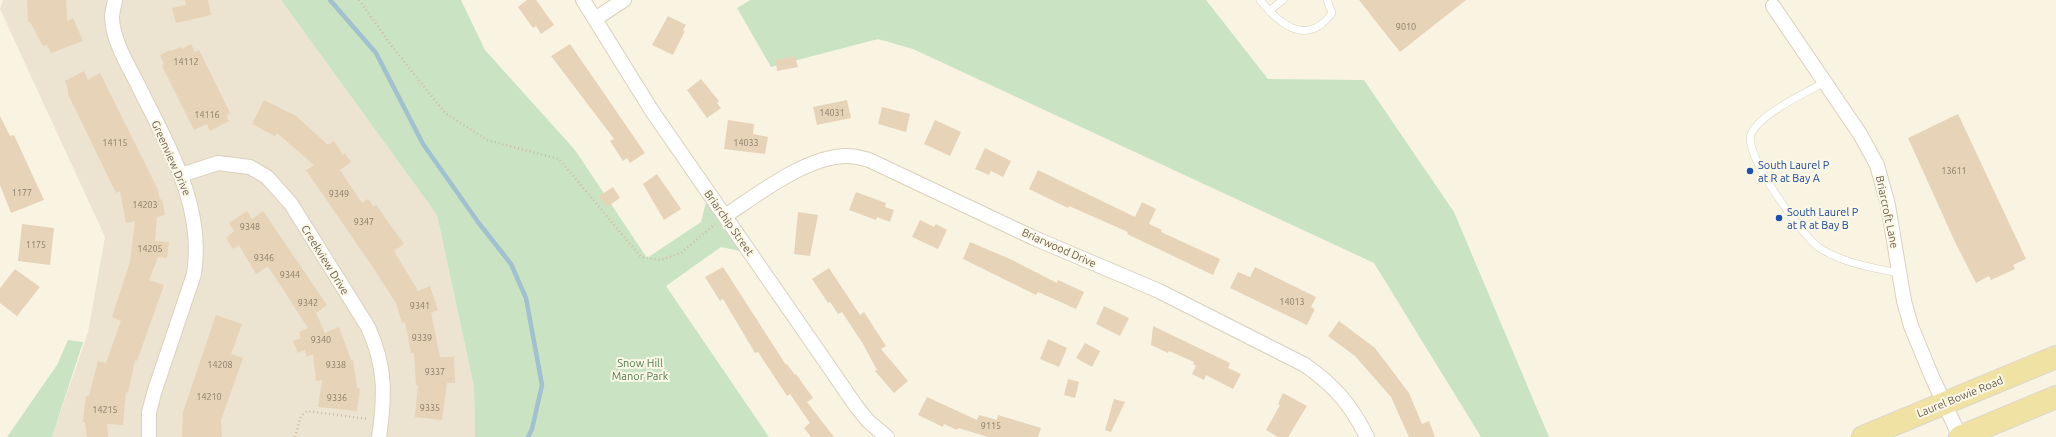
<!DOCTYPE html>
<style>
body{margin:0}
canvas{display:block;background:#f9f4e2}
</style>
<canvas width="2056" height="437"></canvas>
<script>
const ctx = document.querySelector('canvas').getContext('2d');
ctx.lineJoin = 'round';
function paint(path, color) { ctx.fillStyle = color; ctx.fill(path, 'evenodd'); }
function strokePath(path, color, width, dash) { ctx.strokeStyle = color; ctx.lineWidth = width; ctx.lineCap = dash ? 'butt' : 'round'; ctx.setLineDash(dash || []); ctx.stroke(path); }
function write(font, color, halo, rows, align = 'center') {
  ctx.font = font + ' Ubuntu,sans-serif'; ctx.lineWidth = 4; ctx.setLineDash([]); ctx.textBaseline = 'middle'; ctx.strokeStyle = halo; ctx.fillStyle = color; for (const [text, x, y, turn = 0] of rows) {
    ctx.save(); ctx.translate(x, y); ctx.rotate((+turn || 0) * Math.PI / 180); ctx.textAlign = isNaN(turn) ? turn : align; if (halo) ctx.strokeText(text, 0, 0); ctx.fillText(text, 0, 0); ctx.restore();
  }
}
const residential = new Path2D(`
 M3,0H281L437,215L474,387L475,437H52L88,332L105,237L0,9Z`);
const green = new Path2D(`
 M281,0H461L485,50L575,150L647,258L701,222L706,202L740,251L721,247L666,286L769,437H475L474,387L437,215Z
 M750,0H1206L1268,79L1364,80L1454,212L1549,437H1481L1374,263L913,49L878,39L771,67L737,8Z
 M68,340L83,342L52,437H7L57,365Z`);
const stream = new Path2D(`
 M330,0L376,53L423,144L478,222L511,264L526,298L542,385L532,429L528,437`);
const building = new Path2D(`
 M27,0H66L67,21L73,18L83,41L51,53L47,45L43,46L30,22H28Z
 M185,0H208L211,15L176,23L172,8L186,5Z
 M527,0H536L554,25L541,34L536,26L533,28L518,7Z
 M1359,0H1466L1400,52Z
 M668,16L686,25L683,30L685,31L673,55L652,45Z
 M191,44L195,52L199,50L230,113L226,116L229,121L210,131L207,124L194,130L162,66L164,64L160,55L170,50L171,51L181,47L182,49Z
 M570,44L645,153L630,163L627,158L623,161L610,141L614,139L551,56Z
 M795,56L798,67L777,71L776,60Z
 M84,71L88,80L100,73L158,190L160,200L162,199L165,215L157,217L155,241L169,242L167,258L158,257L149,280L164,285L137,361L135,360L128,393L126,392L123,425L107,424L108,437H87L85,422H83L84,411L86,396H89L98,361L106,363L121,321L112,317L130,262L135,221L126,223L120,191L116,193L68,94V89L65,81Z
 M701,79L719,101L717,103L721,108L707,118L687,90Z
 M264,100L296,116L328,145L334,141L343,155L345,153L351,162L340,170L362,203L368,199L374,207L376,205L404,244L394,251L418,291L430,286L438,310L431,313L440,357H454L455,383H447L442,420L415,417L418,385H416L414,353H411L405,322L402,323L396,303L372,266L306,170L314,165L277,133L275,136L252,124Z
 M847,100L851,118L817,125L813,107Z
 M882,107L910,114L906,132L878,124Z
 M1958,114L2026,259L2013,265L2015,269L1991,280L1989,276L1976,283L1955,242L1908,138Z
 M0,116L10,136L14,135L44,200L11,213L0,185Z
 M728,120L754,124L753,134L768,137L765,154L724,149Z
 M935,120L961,132L950,156L924,144Z
 M985,148L1011,161L1003,177L991,171L989,175L975,169Z
 M1038,170L1135,217L1142,202L1156,209L1149,224L1162,230L1161,232L1220,259L1213,275L1127,234L1128,232L1069,206L1068,208L1029,189Z
 M657,174L681,209L664,220L643,184Z
 M613,187L620,198L607,207L599,196Z
 M856,192L886,203L885,207L894,210L890,222L877,217L876,220L849,210Z
 M247,211L252,219L263,211L327,305L316,313L325,333L339,327L351,360H353L357,388H360L357,411L318,407L322,380L316,381L313,354L307,357L305,350L298,353L293,341L301,338L299,332L308,328L268,266L256,274L239,245L233,249L226,238L234,231L229,223Z
 M798,212L818,215L810,256L794,254Z
 M920,220L934,227L936,224L947,230L938,249L912,237Z
 M22,224L54,228L50,265L18,261Z
 M970,242L1010,259L1057,283L1058,280L1084,292L1076,309L1038,292L1036,295L963,259Z
 M723,267L786,365L787,364L795,375L796,374L813,398L807,402L834,437H811L804,428L810,423L790,394L787,396L758,352L755,353L723,299L720,301L705,277Z
 M1255,267L1316,297L1311,307L1315,309L1307,325L1230,288L1238,272L1250,277Z
 M829,268L860,315L864,312L886,346L881,349L908,381L894,393L875,371L877,370L863,344L842,312L838,314L830,302L828,303L812,279Z
 M15,269L40,287L17,316L0,303V288Z
 M1104,306L1129,318L1120,336L1096,324Z
 M216,315L242,324L231,354L243,358L221,420L222,437H182L183,412Z
 M1339,321L1375,348L1409,393L1422,424L1429,421L1435,437H1409L1391,397L1355,356L1328,336Z
 M1153,326L1230,363L1228,368L1241,374L1233,389L1206,375L1204,380L1192,374L1196,366L1193,364L1194,362L1169,351L1168,353L1151,345Z
 M1048,339L1067,348L1059,367L1040,359Z
 M1085,343L1100,351L1092,367L1076,358Z
 M1068,379L1079,382L1075,398L1064,395Z
 M1283,393L1307,406L1288,437H1278L1266,430L1280,405L1278,404Z
 M927,397L977,420L979,415L997,420L998,415L1041,428L1038,437H988L958,428L957,430L944,424L943,427L918,415Z
 M1114,399L1125,402L1111,432L1105,430Z`);
const path = new Path2D(`
 M359,0L391,45L445,113L487,140L559,159L641,257L660,260L681,253L715,224
 M295,437L301,416L307,411L368,419`);
const lane = new Path2D(`
 M1260,0C1280,25 1307,47 1332,13L1327,0
 M1269,11L1283,0
 M1825,82C1805,93 1760,114 1751,134C1743,154 1803,238 1821,249C1844,263 1872,268 1899,273`);
const street = new Path2D(`
 M115,0C114,6 112,12 112,18C113,41 128,65 138,85C167,145 205,205 194,274L155,390L149,412V437
 M583,0L652,111L825,361L856,406L868,421L887,437
 M1773,6L1860,134L1877,165L1888,205L1904,301L1911,326L1932,377L1960,437
 M595,19L624,0
 M181,175L218,163L250,167L267,177L291,204L368,327C386,366 385,396 379,437
 M725,216C757,195 808,155 848,156C855,156 862,158 869,160L1034,238L1159,291L1305,365C1335,386 1351,405 1367,437`);
const primary = new Path2D(`
 M1863,437L2056,357
 M1960,437L2056,397`);
const markers = [
 [1750,171,4,"#1a4fb4"],
 [1779,218,4,"#1a4fb4"]
];
const numberNames = [
 ["9010",1406,27],
 ["14112",186,62],
 ["14031",832,113],
 ["14116",207,115],
 ["14115",115,143],
 ["14033",746,143],
 ["13611",1954,171],
 ["1177",22,193],
 ["9349",339,194],
 ["14203",145,205],
 ["9347",364,222],
 ["9348",250,227],
 ["1175",36,245],
 ["14205",150,249],
 ["9346",264,258],
 ["9344",290,275],
 ["14013",1292,302],
 ["9342",308,303],
 ["9341",420,306],
 ["9339",422,338],
 ["9340",321,340],
 ["14208",220,365],
 ["9338",336,365],
 ["9337",435,372],
 ["14210",209,397],
 ["9336",337,398],
 ["9335",430,408],
 ["14215",105,410],
 ["9115",991,426]
];
const streetNames = [
 ["Greenview Drive",171,158,66],
 ["Briarcroft Lane",1887,212,78],
 ["Briarchip Street",729,223,55],
 ["Briarwood Drive",1059,248,24],
 ["Creekview Drive",325,260,58],
 ["Laurel Bowie Road",1960,397,-22]
];
const transitNames = [
 ["South Laurel P",1758,165],
 ["at R at Bay A",1758,178],
 ["South Laurel P",1787,212],
 ["at R at Bay B",1787,225]
];
const parkNames = [
 ["Snow Hill",640,363],
 ["Manor Park",640,376]
];
paint(residential, '#ece4d0');
paint(green, '#cae4c3');
strokePath(stream, '#a1c0d0', 4.5);
paint(building, '#e6d3b8');
strokePath(lane, '#d9d0bd', 8);
strokePath(street, '#d9d0bd', 16);
strokePath(primary, '#d9d5d0', 24);
strokePath(path, '#cfbca1', 2.5, [1, 3]);
strokePath(lane, '#fff', 7);
strokePath(street, '#fff', 14);
strokePath(primary, '#f0e2a2', 22);
for (const [x, y, r, color] of markers) { const dot = new Path2D(); dot.arc(x, y, r, 0, 2 * Math.PI); ctx.fillStyle = color; ctx.fill(dot); strokePath(dot, '#fcf8e8', 1.5); }
write('9px', '#8b7b67', null, numberNames);
write('11px', '#6d5e4c', '#fcf8e8', streetNames);
write('11px', '#164399', '#fcf8e8', transitNames, 'left');
write('11px', '#507c4b', '#fcf8e8', parkNames);
</script>
